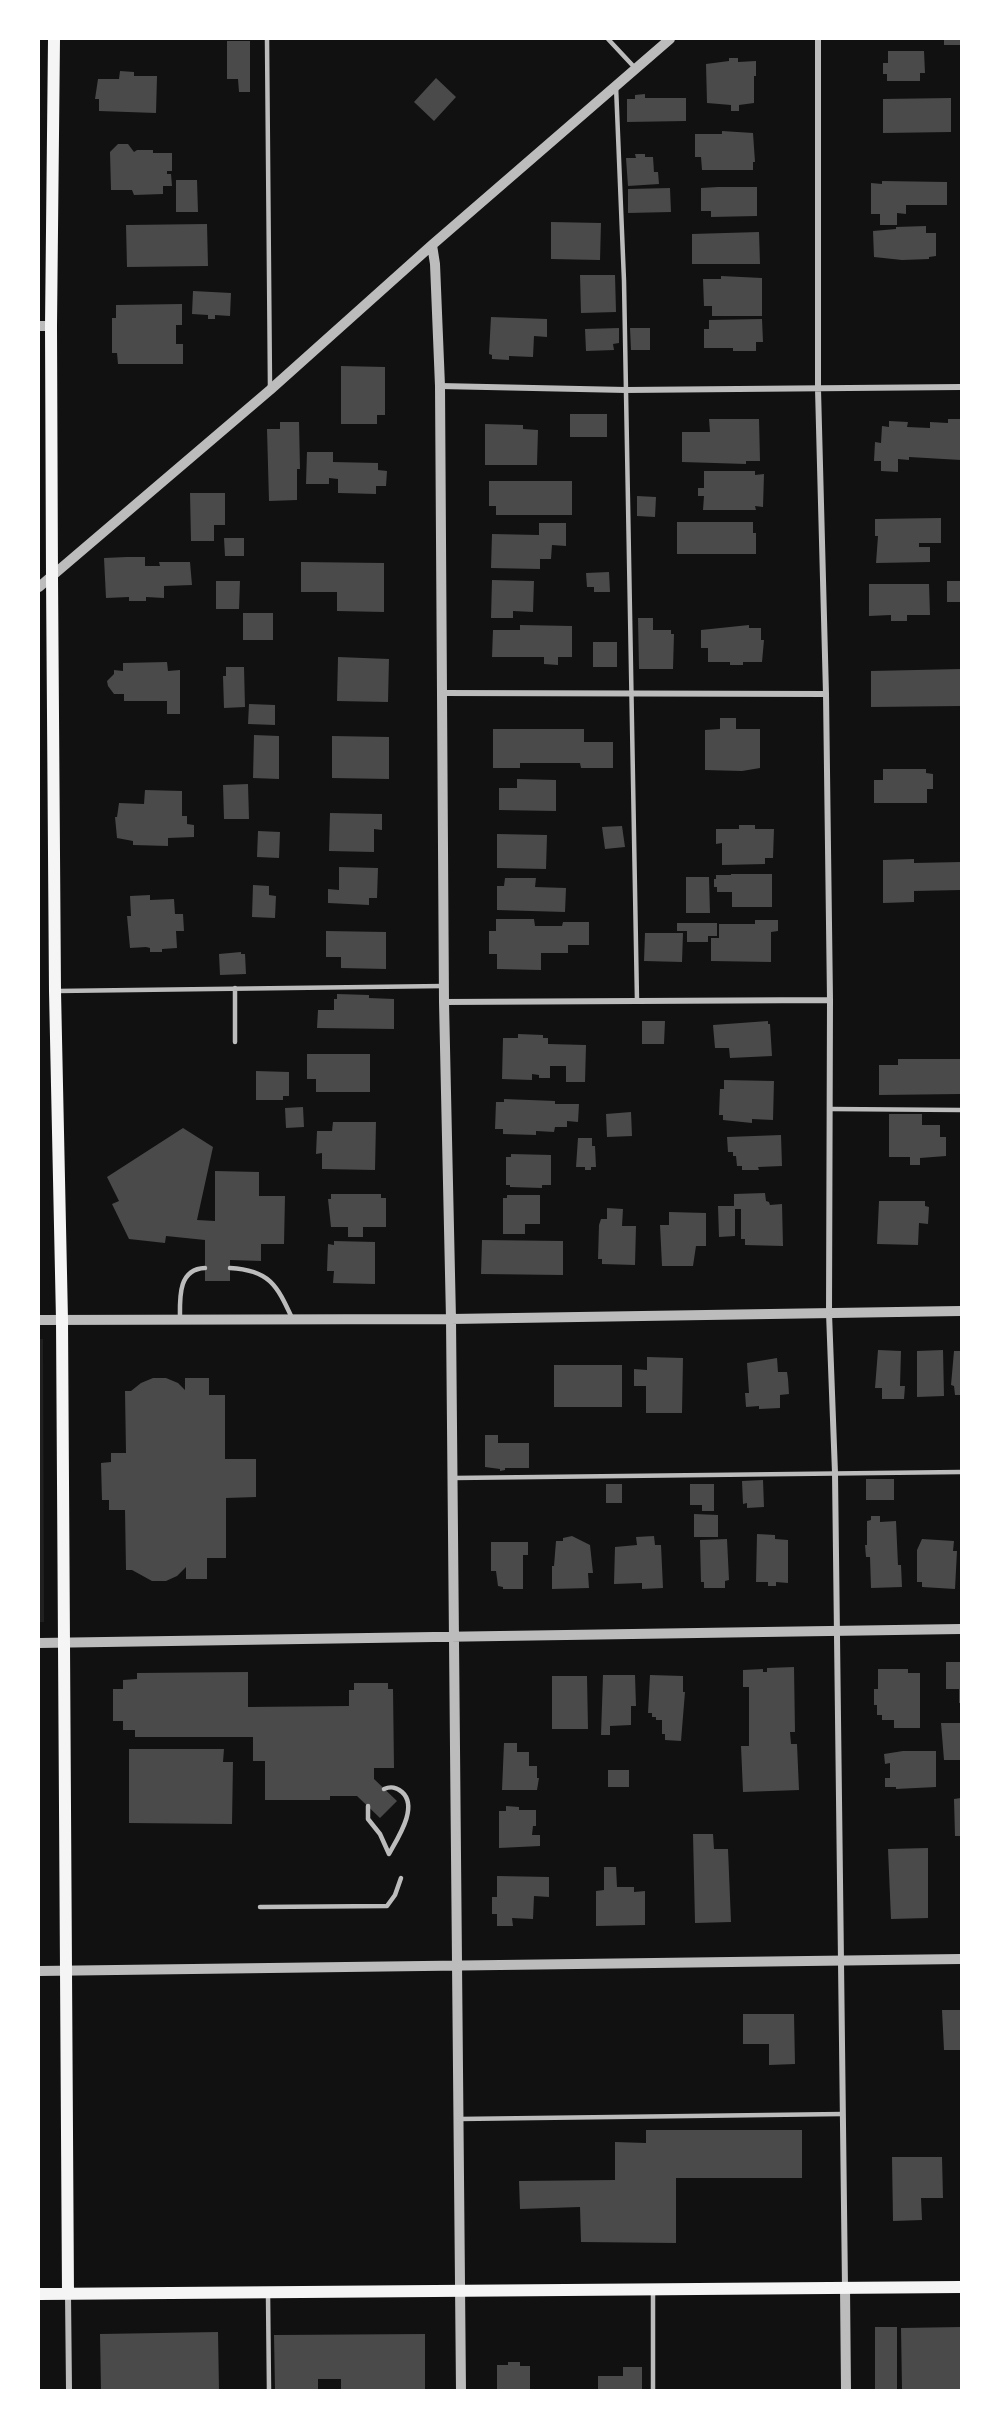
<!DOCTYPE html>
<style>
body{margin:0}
#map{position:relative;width:1000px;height:2429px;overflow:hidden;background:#111;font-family:"Crimson Pro",serif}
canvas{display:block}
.frame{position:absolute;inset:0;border:40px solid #fff;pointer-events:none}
</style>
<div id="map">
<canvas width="1000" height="2429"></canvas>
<div class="frame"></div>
</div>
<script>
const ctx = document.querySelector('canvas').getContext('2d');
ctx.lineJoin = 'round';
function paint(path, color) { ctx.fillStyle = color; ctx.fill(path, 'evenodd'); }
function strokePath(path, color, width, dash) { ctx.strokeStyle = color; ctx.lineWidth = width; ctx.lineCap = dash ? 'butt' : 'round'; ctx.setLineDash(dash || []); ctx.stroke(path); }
const green = new Path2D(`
 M39,1339H43L44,1622H39Z`);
const building = new Path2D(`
 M944,39H961V45H944Z
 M227,41H250V92H239L238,79H227Z
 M888,51H924L925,73H920V81H887V74H883V63H888Z
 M729,58H738V62L756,61V76H754V103L739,105V111H731V105L707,103L706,64L729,61Z
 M120,71L134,72V76H157L156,113L99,111V99H95L98,79H119Z
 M436,78L456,97L434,121L414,102Z
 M645,94V98H686V121L627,122V99H635V95Z
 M951,98V132L883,133V99Z
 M722,131L753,133L755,162H753V170H702L701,157H695V134H722Z
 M118,144H128L134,152L137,150H153V153H172V171H167V174H171L172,186H163V194L134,195L132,190H111L110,152Z
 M635,154H645V157H653L654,172H658L659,184L628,186L626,158H636Z
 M176,180H197L198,212H176Z
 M882,181L947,182V205H906V214L897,213V225H880V214H871V183L882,184Z
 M718,187H757V216L711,217V211H701V188Z
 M670,188L671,212L628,213V189Z
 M551,222L601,223L600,260L551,259Z
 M207,224L208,266L127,267L126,225Z
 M926,226V233H936V256L929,257V259L902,260L874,257L873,231L896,229V227Z
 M759,232L760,264H692V234Z
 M580,275H615L616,312L581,313Z
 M721,276L762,278V316H712V306H704L703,279H721Z
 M193,291L231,293L230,316L215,315V319H208V315L192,314Z
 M182,304V325H176V344H183V364H118L117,353H112V318H116V305Z
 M491,317L547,319V337L534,336L533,357L509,356V360L492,359V355L489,354Z
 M762,319L763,342H756V351H733V348H704V329H709V320Z
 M619,328V343L613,344L614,350L586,351L585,329Z
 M630,328H650V350H631Z
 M341,366L385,367V415H377V424H341Z
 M570,414H607V437H570Z
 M709,419H759L760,461H746V464L682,462V432H710Z
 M948,419H961V460L909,457V460L898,459V472L881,471V461H874L875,442L881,443L882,426L889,427V421L908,422L907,427L930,428V422L948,423Z
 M280,422H299L300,469H297V500L269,501L267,429H280Z
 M485,424L523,425V429L538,430L537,465H485Z
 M307,452H333V462L378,463V470L387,471L386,486H376V494L338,493V479L329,478V484H306Z
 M704,471H755V475L764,474L763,507L755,506L756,510H703L704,496H698V488H704Z
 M489,481H572V515H496V506H489Z
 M190,493H225V525H214V541H191Z
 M637,496L656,497L655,517L637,516Z
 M941,518V543H919V547H930V562L876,563L878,536H875V519Z
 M677,522H753V533H756V554H677Z
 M539,523H566V546L552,545L551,559H540V569L491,568L492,534L539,535Z
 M224,538H244V556H225Z
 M127,557H145V566H160L159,562H190L192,585L164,586V598L146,597V601H129V597L106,598L104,558Z
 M301,562L384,563V612L337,611V592H301Z
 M609,572L610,592H594V587H587L586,573Z
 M492,580L534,581L533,612L513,611V618H491Z
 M216,581H240L239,609H216Z
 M947,581H961V602H947Z
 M869,584H929L930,615H907V621H891V615L869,616Z
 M243,613H273V640H243Z
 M638,618H653V630H671V634H674L673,669H639Z
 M520,625L572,626V657H558V665L544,664V657H492L493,630H520Z
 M749,625V628H761V640H764L762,662H743V665H730V662H708V648H701V630Z
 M593,642H617V667H593Z
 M338,657L389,659L388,702L337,701Z
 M167,662L168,671L180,670V714H167V701H124V694H114L108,686L107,681L114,674V670L123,671V663Z
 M226,667H244L245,707L224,708L223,676H226Z
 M961,669V706L871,707V671Z
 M249,704L275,705V725L248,724Z
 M720,718H736V729H760V768L742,771L705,770V730L720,729Z
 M493,729H584V742H613V768H581L580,763H520V768H493Z
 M254,735L279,736V779L253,778Z
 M332,736L389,737V779L332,778Z
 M883,769H926V773L933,774V789H927V803H874V780H883Z
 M517,779L556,780V811L499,810V788H517Z
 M248,784L249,819H224L223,785Z
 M145,790L182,791V816H187V824L194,825V837L168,838V846L133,845V841L117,838L115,817H117L119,803L144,804Z
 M330,813L382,814V830L374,829V852L329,851Z
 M739,825H755V829H774L773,858H765V864L722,865V843L716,844V829H739Z
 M622,826L625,847L605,849L602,827Z
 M258,831L280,832L279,858L257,857Z
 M497,834L547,835L546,869L497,868Z
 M914,859V863L961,862V890L914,891V902L883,903V860Z
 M339,867L378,868L377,898H369V905L328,903V889L339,890Z
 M731,874H772V907H732V892H717V887H714V879H716V875H731Z
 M686,877H709L710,913H686Z
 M505,878H536L535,887L566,888L565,912L497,910V886H504Z
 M253,885L269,886V895L276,896L275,918L252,917Z
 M150,895V900L174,899L175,914H183L184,931H176L177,948L162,949V952H150V948L146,947L130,948L127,916H131L130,896Z
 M496,919H534L535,926H562L563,922H589V945H568V953H541V970L497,969V954H489V931H496Z
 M755,920H778V931L771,932V962L711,961V938H719V924H755Z
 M677,923H717V936H708V942H687V931H677Z
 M326,931L386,932V969L341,968V957H326Z
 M645,933H683L682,962L644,961Z
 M241,952V954H245L246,974L220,975L219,954Z
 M337,994L369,995V998L394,999V1029L317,1028L318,1010H334V999H337Z
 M642,1021H665L664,1044H642Z
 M768,1021V1024H770L772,1056L730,1058L729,1048H715L713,1025Z
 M518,1034L543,1035V1038H548V1044L586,1045L585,1082H566V1066H550V1078H539V1075L532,1074V1080L502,1079L503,1038H518Z
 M307,1054H370V1092H316V1079H307Z
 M898,1059H961V1094L879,1095V1065H898Z
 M256,1071L289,1072V1096H283V1100H256Z
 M724,1080L774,1081L773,1120L752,1119V1123L723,1120V1115H719L720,1089H724Z
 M504,1099L555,1101V1104H579L578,1122L567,1121V1127H555L554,1132L536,1131V1135L503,1134V1129H495L496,1102H504Z
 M303,1107L304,1127L286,1128L285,1108Z
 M631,1112L632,1136L607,1137L606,1114Z
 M889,1114H922V1125H940V1137H946V1156L920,1158V1165H910V1157H889Z
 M333,1122H376L375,1170L322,1169V1153L316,1154L317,1131H332Z
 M183,1128L213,1147L197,1220L215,1221V1171L259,1172V1196H285L284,1244H261V1261L230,1260V1281H205V1240L166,1236L165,1243L129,1239L112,1204L119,1201L107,1177Z
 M781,1135L782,1166L758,1167L759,1170H742V1166H737L736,1156H733V1152H728L727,1137Z
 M578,1138H592V1146H595L596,1167H591V1170H585V1167H576Z
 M511,1154L551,1155V1185H542V1188L510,1187V1185H506V1157H511Z
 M765,1193L766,1201L769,1202L770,1205L782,1204L783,1246L745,1245V1239H741V1209H735V1236L719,1237L718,1206H734V1194Z
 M331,1194H381V1198H386V1227H363V1237H348V1227H331L328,1199H331Z
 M507,1195H540V1224H525V1234H503V1198H507Z
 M879,1201H925V1206L929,1207L928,1224L919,1223L918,1245L877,1244Z
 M607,1208L623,1209L622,1226H636L635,1265L602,1264V1259H598L599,1225L601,1219H607Z
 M669,1212L706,1213V1246H696L693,1266H662L660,1225H669Z
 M482,1240L563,1241V1275L481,1274Z
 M334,1241L375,1242V1284L333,1283L334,1271H327L328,1244L334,1245Z
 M878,1350L901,1351L900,1386H905L904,1399H882V1388H875Z
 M943,1350L944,1396L917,1397V1351Z
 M954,1351H961V1395H955L954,1386L951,1385Z
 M647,1357L683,1358L682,1413H646V1386H634V1369L647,1370Z
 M777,1358L778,1372H787L788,1379L789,1394L780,1395V1408L759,1409V1406L746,1407L745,1393H749L747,1363Z
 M554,1365H622V1407H554Z
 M153,1378H166L178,1383L185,1390V1378H209V1395H225V1459H256V1497L226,1498V1558H207V1579H186V1567L177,1576L166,1581H152L132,1570H126L125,1510H109V1500H102L101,1463L111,1462V1453H126L125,1391H131L141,1383Z
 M485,1435H498V1443H529V1468H505V1470L500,1471V1469L485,1467Z
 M866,1479H894V1500H866Z
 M763,1480L764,1507L747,1508V1503L743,1504L742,1481Z
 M606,1484H622V1503H606Z
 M690,1484H714V1511H702V1505H690Z
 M694,1514L718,1515V1537H694Z
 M871,1516H880V1522L896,1521L898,1565H901L902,1587L871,1588L870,1557H866L865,1545H867V1521L871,1520Z
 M757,1534L775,1535V1539L788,1540V1583L776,1582V1586H768V1582H756Z
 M572,1536L590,1545L593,1573H588L589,1588L552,1589V1566H554L556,1541H563V1538Z
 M654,1536L655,1545H661L663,1588L642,1589V1583L614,1584L615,1547L637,1545L636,1537Z
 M727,1539L729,1580L725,1581V1588H704V1582H701L700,1540Z
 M922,1539L954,1541L953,1551H957L955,1589L922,1587V1582H917V1550Z
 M491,1542H528V1555H523V1589H503V1587L498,1586L496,1571H491Z
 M946,1662H961V1703H959V1689H946Z
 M794,1667L795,1732H790L791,1744H797L799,1790L743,1792L741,1746H749V1687H743V1670L763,1669V1672H767V1668Z
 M878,1669H908V1673H920V1728H894V1720H882V1715H877V1705H874V1689H878Z
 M248,1672V1707L349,1706V1690H354V1683H388V1689H393L394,1768H374V1779L397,1801L380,1818L357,1796H330V1800H265V1761H253V1737H135V1730H123V1721H113V1689H123V1680L137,1679V1673Z
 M603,1675H635L636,1706H631V1725L610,1726V1735H601Z
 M650,1675L683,1676V1692H685L681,1741L665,1740V1734H662V1720H656V1717H652V1713H648Z
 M552,1676H587L588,1729H552Z
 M941,1723H961V1760H944Z
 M504,1743H517V1752H529V1766H537V1778H539L537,1790H502Z
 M129,1749H224L223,1762H233L232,1824L129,1823Z
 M903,1751H936V1787L896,1789V1787H885V1778H890V1763L885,1764L884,1754Z
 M608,1770H629V1787H608Z
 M961,1798V1836H955L954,1799Z
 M506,1806L519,1807V1810H536V1826H533L532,1835H540V1846L499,1848V1811H506Z
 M693,1834H713L714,1849H728L731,1922L695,1923Z
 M928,1848V1918L891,1919L888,1849Z
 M604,1867H616L617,1887H634V1892L645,1891V1925L596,1926V1891L604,1890Z
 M497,1876L549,1877V1897L534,1896L533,1919L512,1918L513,1926H497V1914H492V1897H497Z
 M942,2010H961V2050H944Z
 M743,2014H794L795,2064L769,2065V2044H743Z
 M646,2130H802V2178H676V2243L581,2242L580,2207L520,2209L519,2181L615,2180V2142L646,2143Z
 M892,2157H942L943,2198H921L922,2220L893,2221Z
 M875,2327H897V2390H875Z
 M961,2327V2390H902L901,2328Z
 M218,2332L219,2390H101L100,2334Z
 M425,2334V2390H341V2379H318V2390H275L274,2335Z
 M508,2362H520V2366H530V2390H497V2365H508Z
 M623,2367H642V2390H598V2376H623Z`);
const service = new Path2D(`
 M267,39L270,387
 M608,39L636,69
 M616,86L624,281L637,1001
 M57,991L444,986
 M235,1042V988
 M830,1109L961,1110
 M230,1268C269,1270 277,1285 292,1318
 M180,1320C180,1300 177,1269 205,1268
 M454,1478L961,1472
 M368,1806V1819L380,1834L389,1854C397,1839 419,1807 402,1792C396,1787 391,1786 384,1789
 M260,1907L387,1906L395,1895L401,1878
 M459,2119L843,2114
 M653,2291V2390
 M268,2294L269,2390`);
const minor = new Path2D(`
 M818,39V389L826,694L830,1000L829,1313L835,1473L845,2288
 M440,386L626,390L961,387
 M443,693L826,694
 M444,1002L830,1000
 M68,2294L69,2390`);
const tertiary = new Path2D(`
 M432,245L435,264L440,386L444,1002L451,1319L461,2390
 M39,326H51
 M39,587L270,390L432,245L670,39
 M39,1320L451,1319L961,1311
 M39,1643L961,1629
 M39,1971L961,1959
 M845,2288L846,2390`);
const secondary = new Path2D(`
 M54,39L51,326L52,577L55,991L62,1320L68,2294
 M39,2294L961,2287`);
paint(green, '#202020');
paint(building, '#4a4a4a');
strokePath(service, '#bcbcbc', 4.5);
strokePath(minor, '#bcbcbc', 6);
strokePath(tertiary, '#bcbcbc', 10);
strokePath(secondary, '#f5f5f5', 12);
</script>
